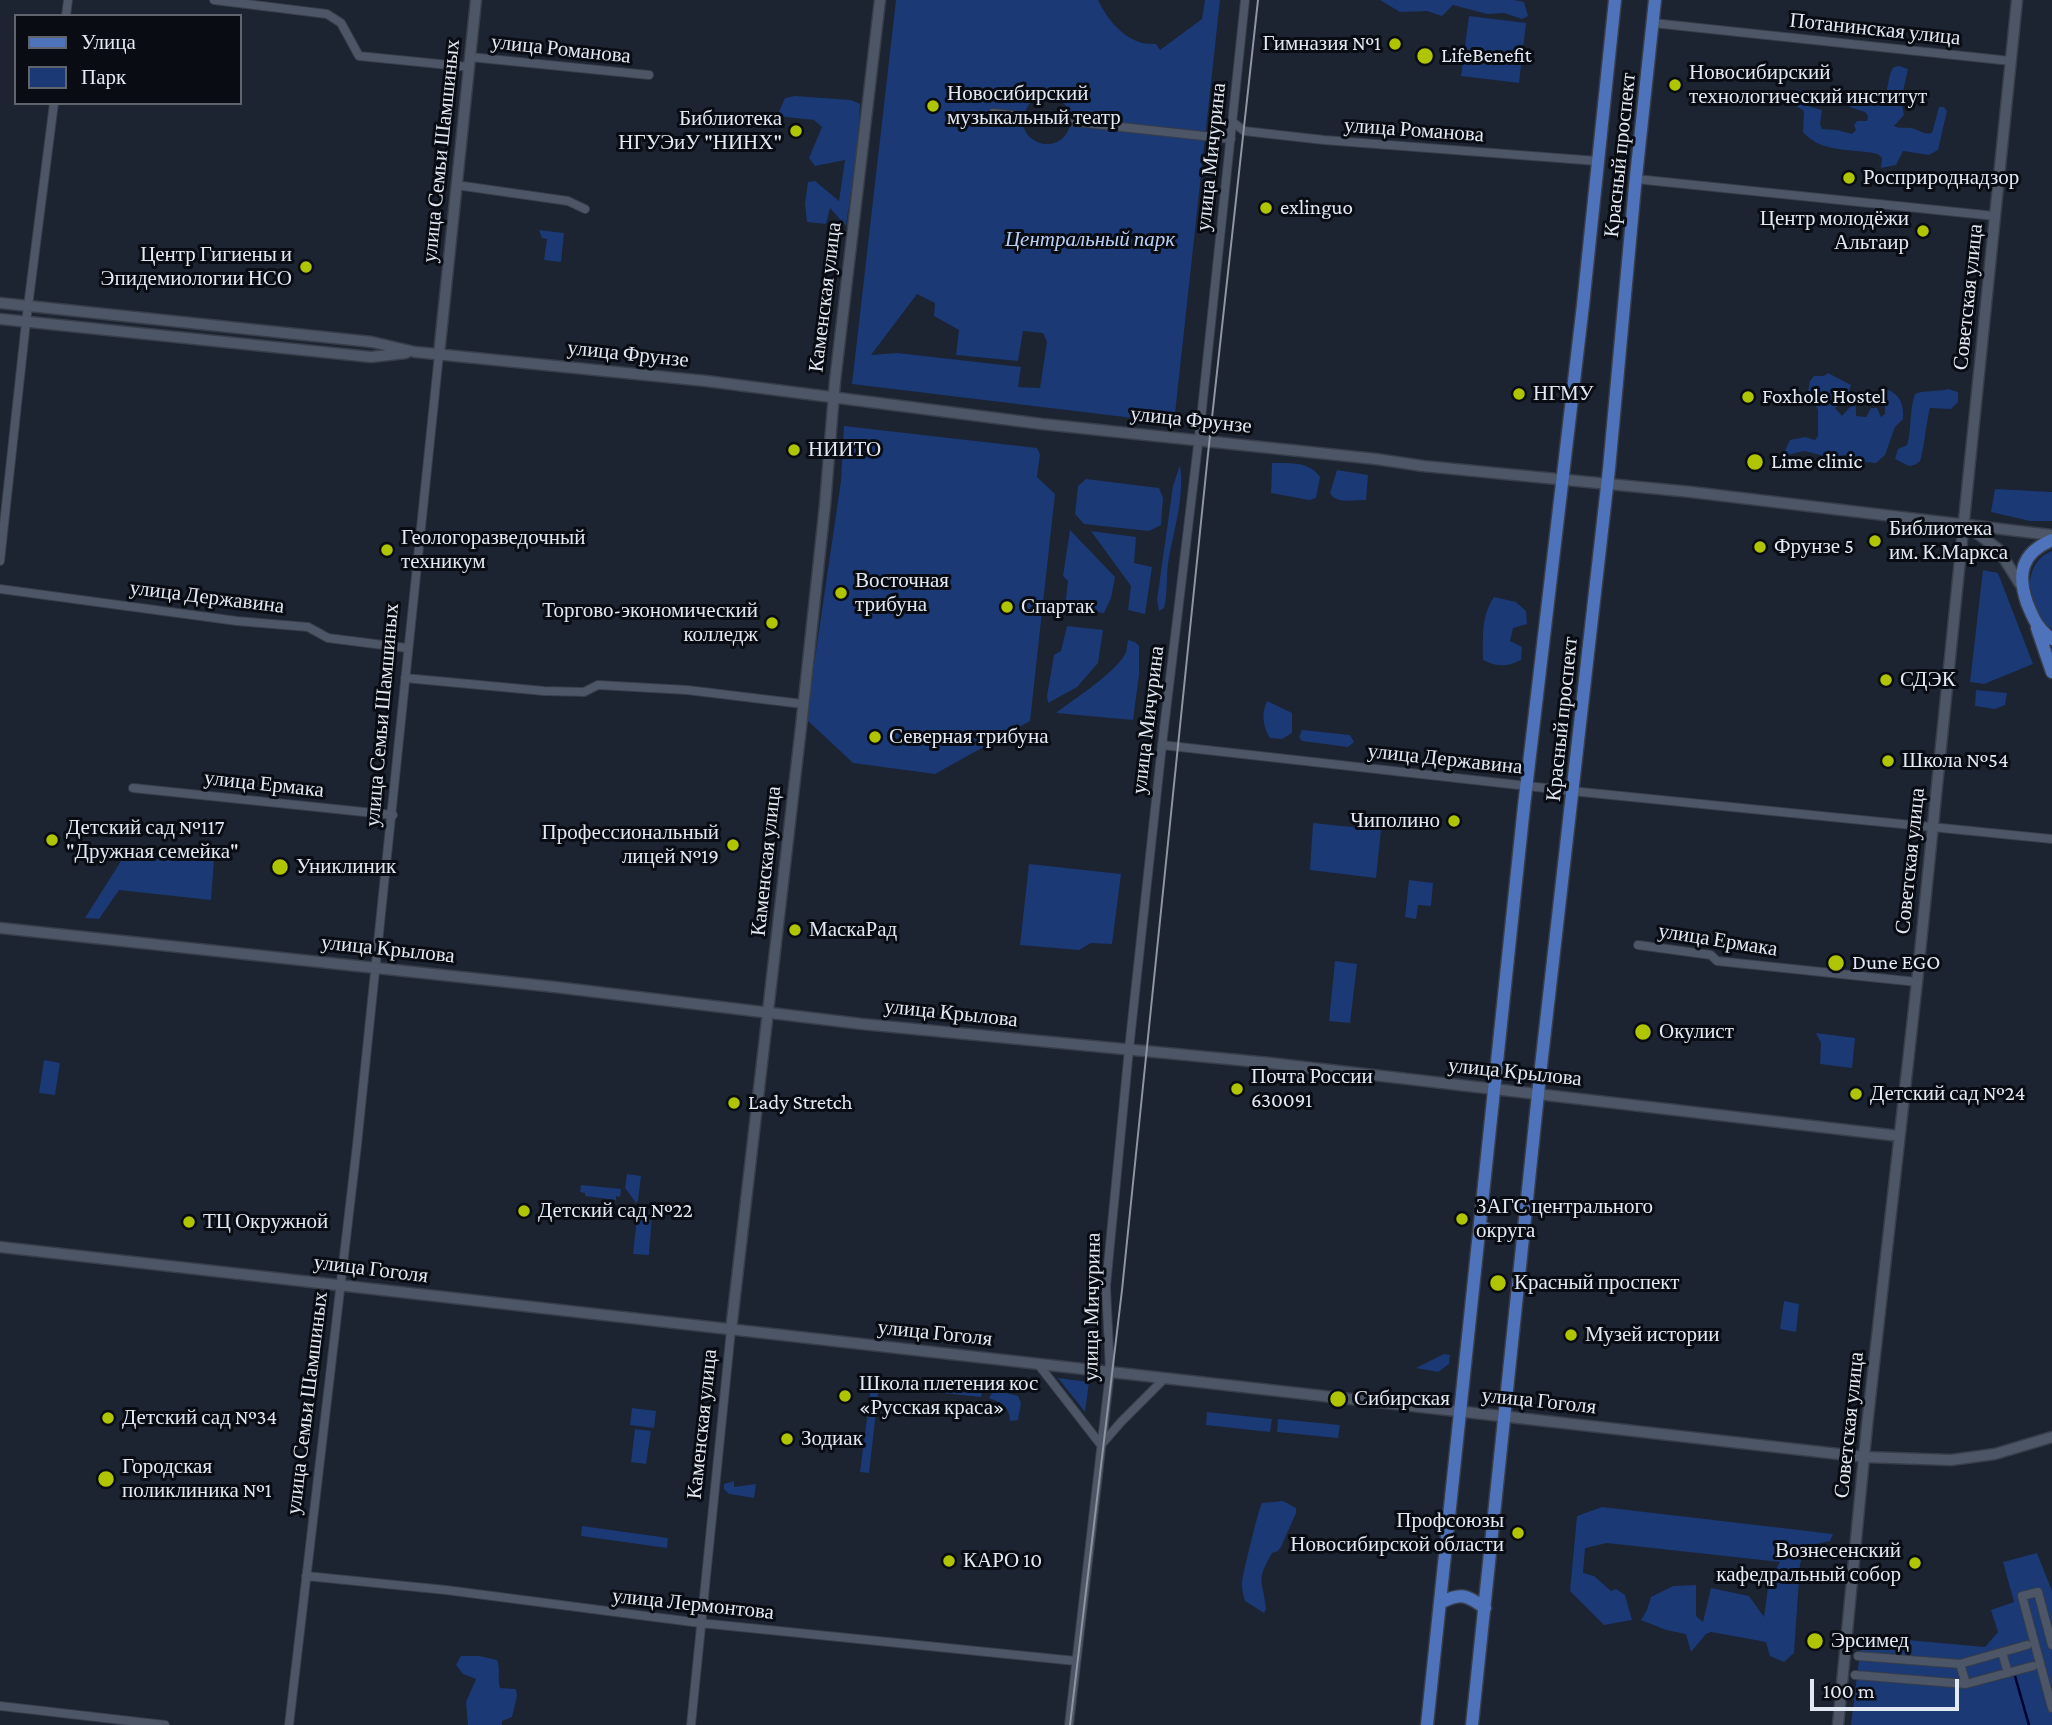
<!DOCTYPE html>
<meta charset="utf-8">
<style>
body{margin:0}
#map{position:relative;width:2052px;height:1725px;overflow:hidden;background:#1c2331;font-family:"Crimson Pro",serif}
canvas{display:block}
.legend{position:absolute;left:14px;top:14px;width:228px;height:91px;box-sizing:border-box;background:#090d13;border:2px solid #60656d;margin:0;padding:9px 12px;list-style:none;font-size:21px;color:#e3e9f3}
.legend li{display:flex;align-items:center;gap:14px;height:35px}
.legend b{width:35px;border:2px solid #60656d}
.scale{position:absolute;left:1810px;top:1679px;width:149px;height:32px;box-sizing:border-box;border:4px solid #e3e9f3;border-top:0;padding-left:9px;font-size:21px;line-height:24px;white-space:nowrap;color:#e3e9f3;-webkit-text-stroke:5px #090d13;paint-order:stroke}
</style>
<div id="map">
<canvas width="2052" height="1725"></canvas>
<ul class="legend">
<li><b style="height:9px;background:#4f73ba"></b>Улица</li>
<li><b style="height:19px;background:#1a3975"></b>Парк</li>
</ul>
<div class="scale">100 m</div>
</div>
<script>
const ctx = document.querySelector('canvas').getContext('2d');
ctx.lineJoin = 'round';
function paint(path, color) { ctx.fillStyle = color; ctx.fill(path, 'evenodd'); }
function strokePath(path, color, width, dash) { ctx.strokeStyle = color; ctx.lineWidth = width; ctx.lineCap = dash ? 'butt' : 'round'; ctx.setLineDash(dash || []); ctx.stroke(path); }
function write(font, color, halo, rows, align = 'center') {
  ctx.font = font + ' "Crimson Pro",serif'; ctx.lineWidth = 6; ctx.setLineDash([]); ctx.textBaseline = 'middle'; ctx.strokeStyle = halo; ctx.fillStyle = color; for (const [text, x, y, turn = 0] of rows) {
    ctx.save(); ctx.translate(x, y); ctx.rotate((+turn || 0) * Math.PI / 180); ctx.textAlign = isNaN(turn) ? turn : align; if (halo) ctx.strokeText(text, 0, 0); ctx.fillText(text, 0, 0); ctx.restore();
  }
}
const green = new Path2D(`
 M896,0H1098C1109,23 1129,46 1156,44L1160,50L1202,19L1205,0H1220L1174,423L852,384ZM1048,96C1062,98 1070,107 1071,121C1064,162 1010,142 1026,110C1030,100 1038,97 1048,96ZM917,294L935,303L934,316L959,330L956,355L1018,361L1023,331L1043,333L1047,342L1040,388L1018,387L1021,367L897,353L871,355Z
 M1380,0H1514L1524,2L1528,16L1522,19L1504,13L1487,14L1453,5L1442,16L1427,11L1400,12Z
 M1469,16L1526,23L1519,83L1461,76Z
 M1899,66L1908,69L1901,100L1904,115L1894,126C1901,129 1903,127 1910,128C1919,129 1922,135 1932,133L1939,107H1944L1947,111L1938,150L1929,155L1903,151L1896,165L1881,168L1882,158L1878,154C1853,148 1822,154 1803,132L1804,111L1787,100L1788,95L1797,89L1802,92L1808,106L1822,110L1820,124L1822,129L1837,130L1852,134L1856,130L1854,125L1857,121H1867L1868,116L1865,112L1850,107C1852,93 1869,96 1879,100C1892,92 1885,78 1894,67Z
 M795,96L851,100L860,104L858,144L846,226L830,208L826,224L807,222L805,203L808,182L815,181L839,201L845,160L815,166L809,158L822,127L814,120L777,116L785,98Z
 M539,230L564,233L561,262L544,260L547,239L542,238Z
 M1828,373L1851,385L1848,394L1839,400V405L1835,408L1842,416L1850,407L1856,406V416L1866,417L1871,408H1877L1881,417L1885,414L1884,388C1900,394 1904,403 1903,419L1895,427L1885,455L1876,463L1866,462L1846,455L1829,457L1804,451L1788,455L1782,464L1781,459L1790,440L1805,437L1815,440L1818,436V410L1808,392L1810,381L1814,376H1824Z
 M1948,389L1958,392V402L1951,409L1930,408C1927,418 1923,456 1920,461C1916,465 1914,465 1909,466L1895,459L1898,449L1907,445C1912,428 1909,411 1915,394C1922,390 1938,392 1948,389Z
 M844,426L1037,448L1040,454L1037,477L1055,494L1030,721L935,774L853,763L806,719L841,481Z
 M1272,463C1288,463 1310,461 1320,477L1316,498L1309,500L1271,493Z
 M1180,465C1185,498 1173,532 1168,564C1166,579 1168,592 1164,608L1159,611L1157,600L1173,486Z
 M1337,470L1368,475L1366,500C1354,500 1335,504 1330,493Z
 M1086,479L1159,488L1163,498L1161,525L1149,531L1084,524L1075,514L1078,486Z
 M1995,489L2052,492V521H2030L1991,512Z
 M1070,530L1115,577L1111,598L1104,613L1065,608L1068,581L1063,576Z
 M1091,531L1136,537L1134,563L1152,567L1145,614L1128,610L1131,586Z
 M2052,551V629C2025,612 2020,563 2052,551Z
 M1983,570L1998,573L2033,664L1984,684L1970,682Z
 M1494,597L1516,602L1526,611L1527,624L1513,628L1510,641L1522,647L1521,660C1507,667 1497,667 1483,660C1483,637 1481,616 1494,597Z
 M1067,626L1103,630L1098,663L1077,687L1048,703L1047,696L1054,655L1061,651Z
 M1128,640L1135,642L1139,646V675L1133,720L1056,713C1074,699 1112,675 1124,656C1127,652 1127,645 1128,640Z
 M1156,651L1163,665V672L1153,706L1148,731L1144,729L1143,724C1148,706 1143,664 1156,651Z
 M1976,690L2007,693L2005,705L1995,709L1975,706Z
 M1267,701L1292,713V733L1282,739L1270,738C1263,727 1261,714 1267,701Z
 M1302,730L1350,735L1354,742L1348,747L1302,741L1299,737Z
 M1313,823L1381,830L1376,878L1310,870Z
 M128,850L214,859L211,900L119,890L99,919L85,918Z
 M1029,864L1121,874L1112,944L1091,943L1079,950L1020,945Z
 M1409,880L1433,883L1431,906L1418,905L1416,919L1405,917Z
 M1335,961L1357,964L1350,1023L1329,1021Z
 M1816,1033L1855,1038L1852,1068L1820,1064L1821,1043Z
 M44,1060L60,1063L55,1095L39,1093Z
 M627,1174L641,1176L638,1201L636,1203L625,1188Z
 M581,1185L621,1189L620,1197L616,1196V1200L585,1196V1193L580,1192Z
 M641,1212L652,1214L649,1255L633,1254L637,1217Z
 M1784,1301L1799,1304L1796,1332L1780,1329Z
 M1444,1354L1450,1355L1449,1364L1438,1372L1416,1368Z
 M875,1377L892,1379L895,1388L879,1386L869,1473L860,1472L872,1380Z
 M1058,1378L1089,1382L1085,1412Z
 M910,1381L925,1383V1386L929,1388L933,1384L940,1385L944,1389L949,1386L957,1387L960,1391H964L965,1388L977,1389L982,1394L981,1397L905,1389V1385Z
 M994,1390L1018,1396L1021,1403L1018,1420L1010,1421C1009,1406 1002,1403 989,1398Z
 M632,1408L656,1411L654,1428L630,1425Z
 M1207,1412L1272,1419L1270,1432L1206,1425Z
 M1278,1419L1340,1425L1338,1438L1277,1432Z
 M635,1429L651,1431L646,1464L631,1462Z
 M734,1481V1487L756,1484L754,1498L729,1494L724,1489V1484Z
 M1283,1501L1296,1508V1513L1281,1547L1278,1551L1272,1553C1255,1583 1263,1578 1266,1609L1264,1613L1245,1601C1243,1595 1242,1590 1242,1584C1242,1577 1259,1507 1262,1503Z
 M1602,1507L1833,1534L1830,1541L1807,1546L1800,1564L1794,1653L1784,1662L1770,1656L1766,1642L1711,1632L1706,1634L1691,1652L1686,1634L1666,1630L1641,1620L1647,1610L1651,1597L1673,1586L1696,1585V1616L1703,1622L1711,1588L1749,1596L1764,1617L1769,1580L1780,1562L1607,1543L1585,1548L1583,1573L1594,1576L1611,1591L1616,1589L1625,1595L1632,1620L1604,1625L1570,1591L1577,1516Z
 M582,1526L668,1538L667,1548L581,1536Z
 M2037,1553L2052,1591V1725H1851L1862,1636L1985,1647L1998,1632L1991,1610L2014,1602L2003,1562Z
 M461,1656H479L497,1660C501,1669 497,1678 500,1688L516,1689L517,1696L512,1717L502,1721V1725H468L466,1702L476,1679L463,1674L456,1665Z`);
const stream = new Path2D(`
 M2015,1676L2029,1725`);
const street = new Path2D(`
 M214,0L327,14L341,23L359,56L469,67
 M66,16L68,0
 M1653,23L2011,61
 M470,57L649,75
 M993,113L1231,139
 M1233,122L1244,131L1324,140L1597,161
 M1636,179L1995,216
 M456,185L568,201L585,209
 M0,561L26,322L54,103
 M0,589L237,621L308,627L328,638L407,648
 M405,678L544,691L584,692L598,685L687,690L803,704
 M1162,745L1581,792L2052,839
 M133,788L393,815
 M1638,945L1711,955L1717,961L1917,982
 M1038,1364L1101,1445L1121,1422L1165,1378
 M306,1576L446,1590L700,1623L1076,1661
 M2052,1645L2038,1592L2022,1596L2052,1708
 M2002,1652L2008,1673
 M1858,1656L1960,1664L2027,1645
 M1960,1664L1966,1684
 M1855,1675L1966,1684L2033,1666
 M0,1706L165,1725
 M289,1725L357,1145L439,354
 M691,1725L731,1330
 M1069,1725L1110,1372L1106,1286L1129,1049L1162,745L1200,428L1245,0`);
const secondary = new Path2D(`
 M0,303L372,342L415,352L706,381L1042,424L1376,459L1423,466L1691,492L2052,535
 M0,319L371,357L406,353
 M439,354L476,0
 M1966,525L1998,549L2020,584
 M0,928L555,987L862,1024L1270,1063L1899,1136
 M0,1247L1865,1457L1951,1460L1995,1454L2052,1437
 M731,1330L801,727L825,505L835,381L880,0
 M1838,1725L1867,1426L1917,982L2017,0`);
const primary = new Path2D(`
 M2052,540C2021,553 2017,574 2027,603C2033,618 2038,630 2052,639
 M2037,628L2052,672
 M1481,1226C1497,1236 1506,1238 1524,1230
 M1440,1603C1461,1592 1467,1595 1485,1608
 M1427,1725L1524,806L1583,305L1615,0
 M1472,1725L1540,1075L1609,469L1635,186L1655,0`);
const tram = new Path2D(`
 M1070,1725L1122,1290L1208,454L1258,0`);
const markers = [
 [1395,44,7,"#b0c502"],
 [1425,56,9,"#b0c502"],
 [1675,85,7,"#b0c502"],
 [933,106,7,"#b0c502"],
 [796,131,7,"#b0c502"],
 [1849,178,7,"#b0c502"],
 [1266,208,7,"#b0c502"],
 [1923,231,7,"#b0c502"],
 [306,267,7,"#b0c502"],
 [1519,394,7,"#b0c502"],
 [1748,397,7,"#b0c502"],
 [794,450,7,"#b0c502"],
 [1755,462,9,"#b0c502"],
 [1875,541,7,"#b0c502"],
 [1760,547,7,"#b0c502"],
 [387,550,7,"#b0c502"],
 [841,593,7,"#b0c502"],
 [1007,607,7,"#b0c502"],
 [772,623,7,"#b0c502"],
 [1886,680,7,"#b0c502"],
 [875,737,7,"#b0c502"],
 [1888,761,7,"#b0c502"],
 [1454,821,7,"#b0c502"],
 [52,840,7,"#b0c502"],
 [733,845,7,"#b0c502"],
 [280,867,9,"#b0c502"],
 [795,930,7,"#b0c502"],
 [1836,963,9,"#b0c502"],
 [1643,1032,9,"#b0c502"],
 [1237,1089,7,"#b0c502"],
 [1856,1094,7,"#b0c502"],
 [734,1103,7,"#b0c502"],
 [524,1211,7,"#b0c502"],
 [1462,1219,7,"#b0c502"],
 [189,1222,7,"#b0c502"],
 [1498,1283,9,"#b0c502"],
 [1571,1335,7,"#b0c502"],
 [845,1396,7,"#b0c502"],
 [1338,1399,9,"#b0c502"],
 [108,1418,7,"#b0c502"],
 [787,1439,7,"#b0c502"],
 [106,1479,9,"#b0c502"],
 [1518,1533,7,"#b0c502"],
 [949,1561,7,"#b0c502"],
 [1915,1563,7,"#b0c502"],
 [1815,1641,9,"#b0c502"]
];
const streetNames = [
 ["Потанинская улица",1875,29,6],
 ["улица Романова",561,49,6],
 ["улица Романова",1414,130,4],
 ["улица Семьи Шамшиных",441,151,-84],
 ["Красный проспект",1620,155,-84],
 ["улица Мичурина",1211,157,-84],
 ["Каменская улица",825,297,-83],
 ["Советская улица",1968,297,-84],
 ["улица Фрунзе",628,354,6],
 ["улица Фрунзе",1191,420,6],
 ["улица Державина",207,597,7],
 ["улица Семьи Шамшиных",382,715,-85],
 ["Красный проспект",1562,719,-84],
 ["улица Мичурина",1148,720,-83],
 ["улица Державина",1445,759,6],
 ["улица Ермака",264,784,6],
 ["Каменская улица",766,861,-84],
 ["Советская улица",1910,861,-84],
 ["улица Ермака",1718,940,9],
 ["улица Крылова",388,949,6],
 ["улица Крылова",951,1013,6],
 ["улица Крылова",1515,1072,6],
 ["улица Гоголя",371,1269,7],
 ["улица Мичурина",1092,1307,-89],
 ["улица Гоголя",935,1333,6],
 ["улица Гоголя",1539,1401,6],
 ["улица Семьи Шамшиных",307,1403,-83],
 ["Каменская улица",702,1424,-84],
 ["Советская улица",1849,1425,-84],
 ["улица Лермонтова",693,1604,6]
];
const poiNames = [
 ["Гимназия №1",1381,44,"right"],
 ["LifeBenefit",1441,56],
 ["Новосибирский",1689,73],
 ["технологический институт",1689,97],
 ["Новосибирский",947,94],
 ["музыкальный театр",947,118],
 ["Библиотека",782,119,"right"],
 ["НГУЭиУ \"НИНХ\"",782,143,"right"],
 ["Росприроднадзор",1863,178],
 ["exlinguo",1280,208],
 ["Центр молодёжи",1909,219,"right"],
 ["Альтаир",1909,243,"right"],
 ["Центр Гигиены и",292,255,"right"],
 ["Эпидемиологии НСО",292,279,"right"],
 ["НГМУ",1533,394],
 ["Foxhole Hostel",1762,397],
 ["НИИТО",808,450],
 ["Lime clinic",1771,462],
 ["Библиотека",1889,529],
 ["им. К.Маркса",1889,553],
 ["Геологоразведочный",401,538],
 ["техникум",401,562],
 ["Фрунзе 5",1774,547],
 ["Восточная",855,581],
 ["трибуна",855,605],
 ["Спартак",1021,607],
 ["Торгово-экономический",758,611,"right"],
 ["колледж",758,635,"right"],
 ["СДЭК",1900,680],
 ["Северная трибуна",889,737],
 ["Школа №54",1902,761],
 ["Чиполино",1440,821,"right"],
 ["Детский сад №117",66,828],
 ["\"Дружная семейка\"",66,852],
 ["Профессиональный",719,833,"right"],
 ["лицей №19",719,857,"right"],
 ["Униклиник",296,867],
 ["МаскаРад",809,930],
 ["Dune EGO",1852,963],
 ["Окулист",1659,1032],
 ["Почта России",1251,1077],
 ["630091",1251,1101],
 ["Детский сад №24",1870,1094],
 ["Lady Stretch",748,1103],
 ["ЗАГС центрального",1476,1207],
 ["округа",1476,1231],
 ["Детский сад №22",538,1211],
 ["ТЦ Окружной",203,1222],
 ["Красный проспект",1514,1283],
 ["Музей истории",1585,1335],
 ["Школа плетения кос",859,1384],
 ["«Русская краса»",859,1408],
 ["Сибирская",1354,1399],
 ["Детский сад №34",122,1418],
 ["Зодиак",801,1439],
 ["Городская",122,1467],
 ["поликлиника №1",122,1491],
 ["Профсоюзы",1504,1521,"right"],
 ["Новосибирской области",1504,1545,"right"],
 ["Вознесенский",1901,1551,"right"],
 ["кафедральный собор",1901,1575,"right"],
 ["КАРО 10",963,1561],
 ["Эрсимед",1831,1641]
];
const parkNames = [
 ["Центральный парк",1090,240]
];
paint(green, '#1a3975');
strokePath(stream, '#00012f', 2.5);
strokePath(street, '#373d49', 10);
strokePath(secondary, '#373d49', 13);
strokePath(primary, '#373d49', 15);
strokePath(street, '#4d5666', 8);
strokePath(secondary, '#4d5666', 10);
strokePath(primary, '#4f73ba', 12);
strokePath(tram, '#8f95a1', 2);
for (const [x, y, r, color] of markers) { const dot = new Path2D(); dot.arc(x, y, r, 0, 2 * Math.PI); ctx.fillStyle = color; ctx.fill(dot); strokePath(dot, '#090d13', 2.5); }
write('21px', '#e3e9f3', '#090d13', streetNames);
write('21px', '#e3e9f3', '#090d13', poiNames, 'left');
write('italic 21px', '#bad0f7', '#090d13', parkNames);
</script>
